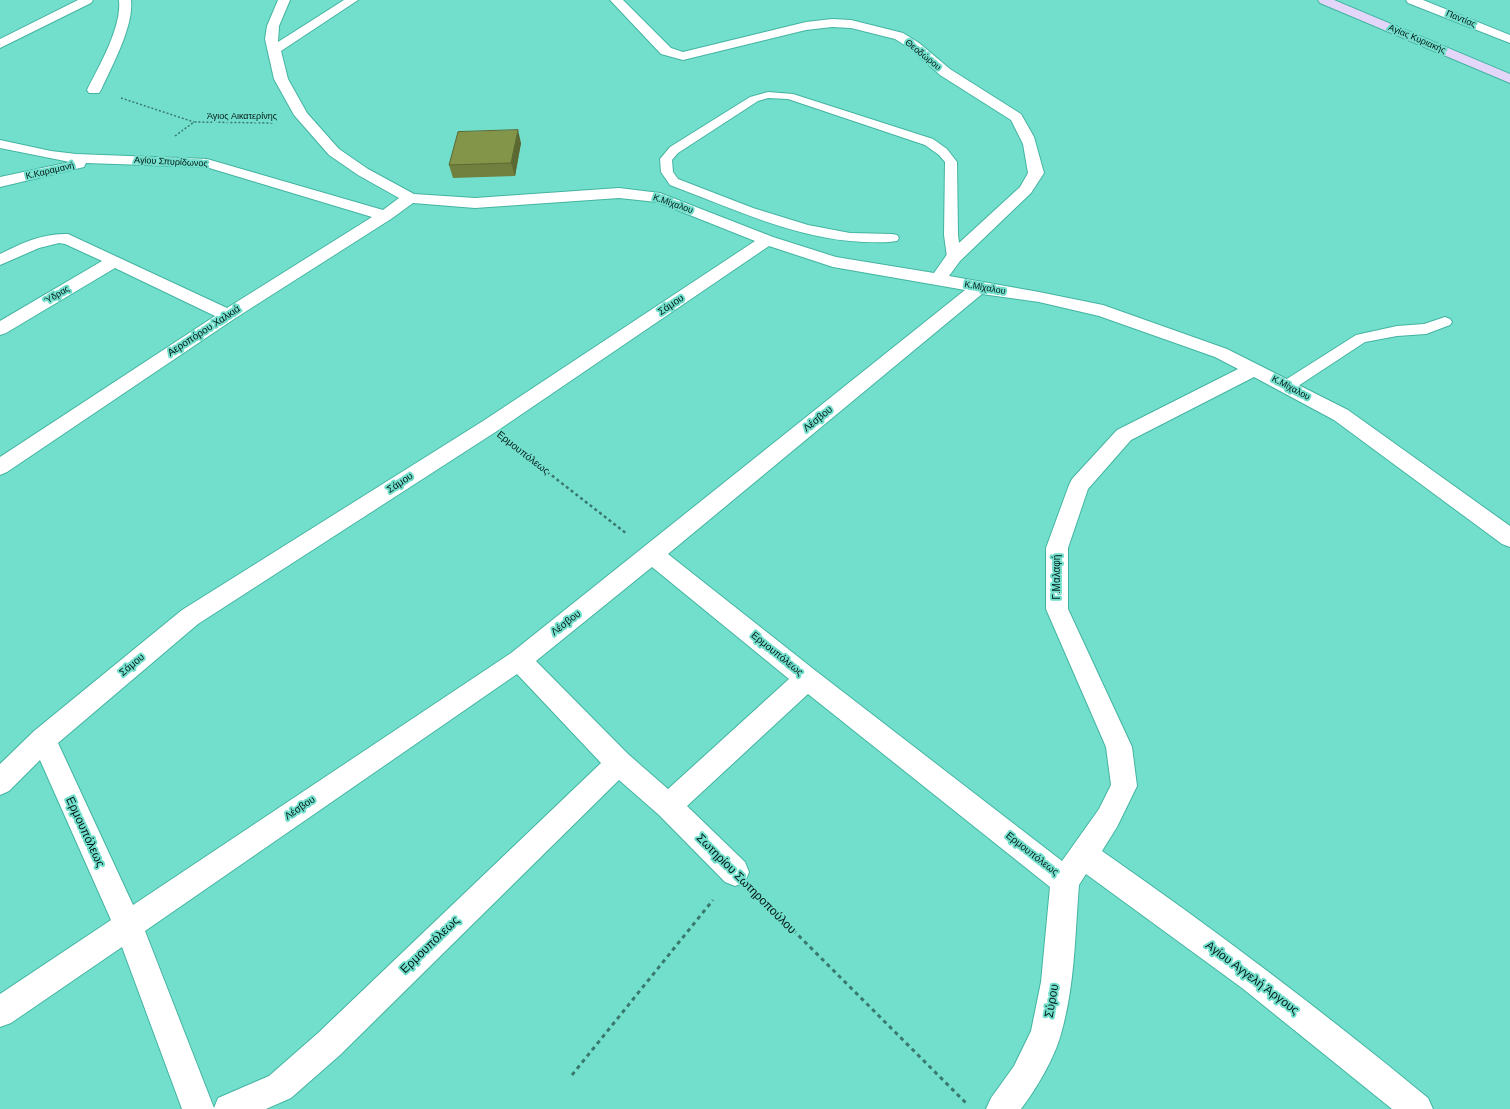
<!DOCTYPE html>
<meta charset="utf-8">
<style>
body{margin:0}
canvas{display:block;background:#72dfcc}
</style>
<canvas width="1510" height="1109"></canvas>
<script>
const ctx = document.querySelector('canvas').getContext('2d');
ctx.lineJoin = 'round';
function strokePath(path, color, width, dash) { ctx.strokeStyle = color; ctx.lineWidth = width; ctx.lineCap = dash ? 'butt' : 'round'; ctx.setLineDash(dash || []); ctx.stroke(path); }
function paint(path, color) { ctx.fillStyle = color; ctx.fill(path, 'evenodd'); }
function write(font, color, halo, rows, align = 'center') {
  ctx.font = font + ' Rubik,sans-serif'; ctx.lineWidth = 4; ctx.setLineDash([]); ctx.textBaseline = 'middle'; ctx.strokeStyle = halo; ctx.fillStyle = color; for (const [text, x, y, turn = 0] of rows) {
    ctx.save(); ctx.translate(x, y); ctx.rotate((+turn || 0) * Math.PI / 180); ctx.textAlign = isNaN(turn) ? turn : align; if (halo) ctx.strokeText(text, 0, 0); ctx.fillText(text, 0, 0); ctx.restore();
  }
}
const pathFar2 = new Path2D(`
 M121,98L194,122
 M175,136L194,122L274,123`);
const pathFar1 = new Path2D(`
 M514,446L627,534`);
const path = new Path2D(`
 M759,896L966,1103
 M572,1075L713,900`);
const lane = new Path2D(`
 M768,92L793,94L933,139L947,149L957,162L958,235L961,257L959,260H949L947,257L944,235L945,162L939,155L925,145L788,99L768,98L758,101L678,153L672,160L673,172L678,179L753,208L808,225L850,233L892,234L897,235L899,238L897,241C886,243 874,242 863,242C795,239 732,208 670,185L661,172L660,159L670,147L750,97Z
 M1445,317L1450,319L1452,322L1450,325L1426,334L1397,336L1365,342L1292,390L1287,391L1282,390L1279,386L1282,382L1356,335L1397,326L1424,324Z`);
const street = new Path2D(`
 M78,0H93L91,3L0,48V39Z
 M119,0H131C134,26 112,66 101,90L99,93H89L87,90C99,66 122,27 119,0Z
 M278,0H290L279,26L278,42L344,0H358L281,51L288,79L307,113L339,149L368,169L414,194L475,198L619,188L660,193L773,237L836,257L934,273L948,253L1020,187L1028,173L1023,144L1011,120L940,75L911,49L895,39L851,28L832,27L806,30L683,60L661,54L610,0H623L671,48L683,52L806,22L832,19L851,20L903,33L919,43L950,69L1021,114L1034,137L1044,173L1031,193L960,261L949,276L1039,292L1103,305L1227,349L1348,410L1510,526V547L1502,544L1334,420L1254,377L1131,440L1088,489L1068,548V609L1132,747L1137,786L1117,827L1102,851C1214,929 1323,1011 1428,1098L1433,1109H1392L1242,988L1086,874L1079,885C1075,934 1075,986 1061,1034C1054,1059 1037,1088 1021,1109H986L991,1098L1014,1066L1031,1031L1041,982L1050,887L808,694L687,806L745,862L749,872L745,882L735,886L725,882L659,815L619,780L340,1055L291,1098L266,1109H182L122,947L11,1023L0,1027V994L111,920L40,760L9,791L0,795V764L34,731L182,610L483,421L755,241L657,202L619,198L475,208L413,203L391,219L234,319L7,472L0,475V457L215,316L115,268L6,333L0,335V321L102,261L65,244L59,243L39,248L0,265V254C22,243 43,233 68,234L227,308L372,217L206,167L86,163L84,167L0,187V177L70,162L0,148V140L51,151L76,154L207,159L383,210L399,198L358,175L329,155L294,115L274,79L265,39L267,26ZM769,246L833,267L965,290L511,653L133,905L58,743L198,624L497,431ZM982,294L1039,302L1099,316L1215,357L1238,369L1117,430L1072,479L1069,485L1046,548V609L1106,747L1111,785L1099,809L1062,861L816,671L668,554ZM652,567L789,679L668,789L628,754L536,661ZM517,674L601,763L318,1033L269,1076L218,1098L214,1108L145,931Z
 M1406,0H1423L1510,35V43L1408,3Z`);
const secondary = new Path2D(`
 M1318,0H1334L1510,74V83L1320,3Z`);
const wall = new Path2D(`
 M521,143L515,176L453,178L449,165Z`);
const shadedWall = new Path2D(`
 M518,130L521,143L515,176L511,163Z`);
const building = new Path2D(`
 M518,130L511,163L449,165L458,132Z`);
const farStreetnames = [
 ["Παντίας",1461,19,22],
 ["Αγίας Κυριακής",1417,39,23],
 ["Θεοδώρου",923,55,39],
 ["Άγιος Αικατερίνης",242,116],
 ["Αγίου Σπυρίδωνος",171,162,3],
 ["Κ.Καραμανή",50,171,-13],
 ["Κ.Μίχαλου",673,204,19],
 ["Κ.Μίχαλου",985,288,10],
 ["Ύδρας",57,295,-31],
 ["Κ.Μίχαλου",1291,388,28]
];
const streetNames = [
 ["Σάμου",671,305,-34],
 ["Αεροπόρου Χαλκιά",204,331,-33],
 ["Λέσβου",818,419,-39],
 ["Ερμουπόλεως",523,453,38],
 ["Σάμου",400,483,-33],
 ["Γ.Μαλαφή",1057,577,-90],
 ["Λέσβου",566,623,-38],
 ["Ερμουπόλεως",777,654,39],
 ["Σάμου",132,665,-40],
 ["Λέσβου",300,808,-34],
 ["Ερμουπόλεως",1032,854,38]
];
const nearStreetnames = [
 ["Ερμουπόλεως",85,832,65],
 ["Σωτηρίου Σωτηροπούλου",746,884,45],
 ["Ερμουπόλεως",430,945,-44],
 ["Αγίου Αγγελή Άργους",1252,978,37],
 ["Σύρου",1052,1001,-80]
];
strokePath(lane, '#43b4a2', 2);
strokePath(street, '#43b4a2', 2);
strokePath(secondary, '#43b4a2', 2);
strokePath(pathFar2, '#38786d', 1.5, [2, 2]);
strokePath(pathFar1, '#38786d', 2.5, [3, 3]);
strokePath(path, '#38786d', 3, [4, 4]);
paint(lane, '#fff');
paint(street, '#fff');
paint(secondary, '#e3d6f8');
paint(wall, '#71803e');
paint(shadedWall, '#5c6832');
paint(building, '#839548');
strokePath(building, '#5c6832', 1);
write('9px', '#021916', '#72dfcc', farStreetnames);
write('10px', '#021916', '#72dfcc', streetNames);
write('12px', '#021916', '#72dfcc', nearStreetnames);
</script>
